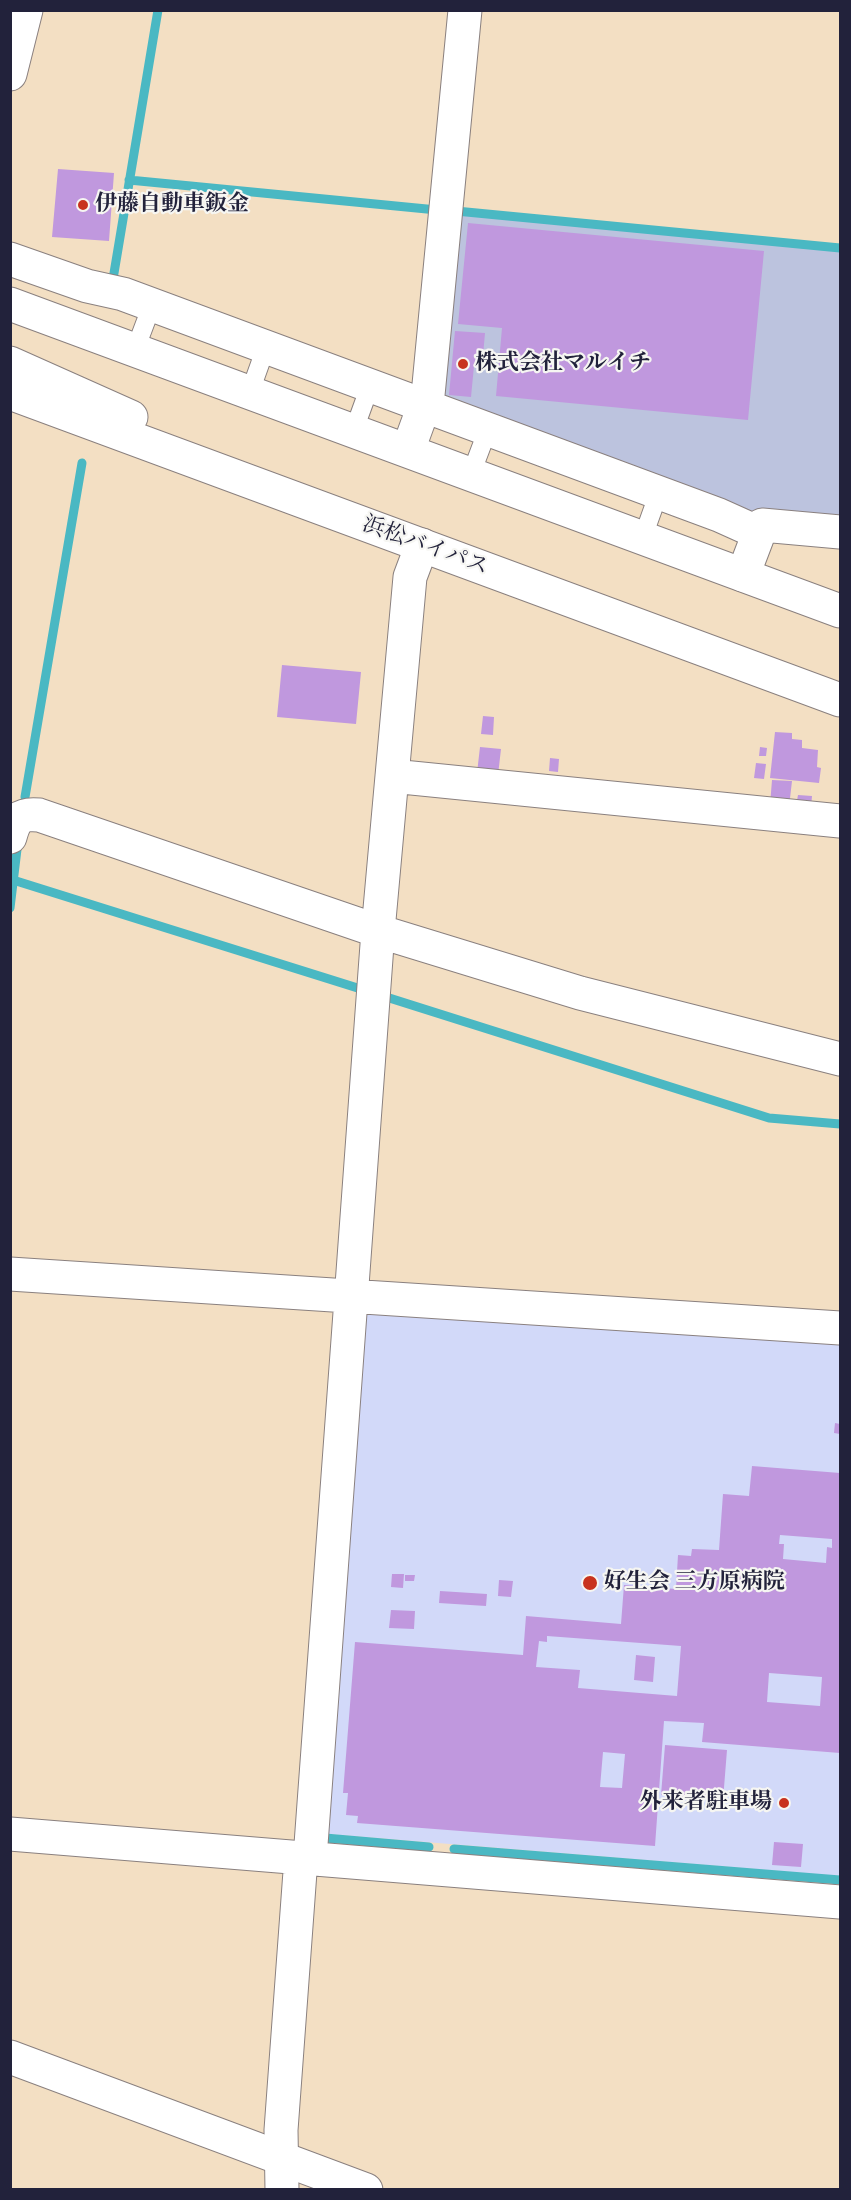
<!DOCTYPE html>
<meta charset="utf-8">
<style>
body{margin:0}
#map{position:relative;width:851px;height:2200px;overflow:hidden;background:#f3dfc3;font-family:"IM FELL Double Pica",serif}
canvas{display:block}
.frame{position:absolute;inset:0;border:12px solid #22223b;pointer-events:none}
</style>
<div id="map">
<canvas width="851" height="2200"></canvas>
<div class="frame"></div>
</div>
<script>
const ctx = document.querySelector('canvas').getContext('2d');
ctx.lineJoin = 'round';
function paint(path, color) { ctx.fillStyle = color; ctx.fill(path, 'evenodd'); }
function strokePath(path, color, width, dash) { ctx.strokeStyle = color; ctx.lineWidth = width; ctx.lineCap = dash ? 'butt' : 'round'; ctx.setLineDash(dash || []); ctx.stroke(path); }
function write(font, color, halo, rows, align = 'center') {
  ctx.font = font + ' "IM FELL Double Pica","Noto Serif JP",serif'; ctx.lineWidth = 4.5; ctx.setLineDash([]); ctx.textBaseline = 'middle'; ctx.strokeStyle = halo; ctx.fillStyle = color; for (const [text, x, y, turn = 0] of rows) {
    ctx.save(); ctx.translate(x, y); ctx.rotate((+turn || 0) * Math.PI / 180); ctx.textAlign = isNaN(turn) ? turn : align; if (halo) ctx.strokeText(text, 0, 0); ctx.fillText(text, 0, 0); ctx.restore();
  }
}
const built = new Path2D(`
 M372,1309L840,1340V1876L328,1834L359,1321Z`);
const industrial = new Path2D(`
 M455,214L840,251V523L745,514L438,400Z`);
const stream = new Path2D(`
 M129,180L437,210
 M456,211L840,248
 M112,285L158,10
 M25,797L82,463
 M13,880L364,990
 M10,908L18,841
 M383,996L769,1118L840,1124
 M325,1838L429,1847
 M454,1849L840,1880`);
const building = new Path2D(`
 M58,169L114,173L109,241L52,237Z
 M468,223L764,251L748,420L496,396L502,328L458,324Z
 M455,331L485,333L482,367L474,366L471,397L449,395Z
 M282,665L361,672L356,724L277,717Z
 M483,716L494,717L493,735L481,734Z
 M775,732L792,733V739L802,740V748L818,750L817,767L821,768L819,783L770,778Z
 M480,747L501,749L498,775L477,773Z
 M760,747L767,748L766,756H759Z
 M550,758L559,759L558,772L549,771Z
 M756,763L766,764L764,779L754,778Z
 M772,780L792,781L789,807L770,805Z
 M798,795L812,796L811,807L796,806Z
 M835,1423L840,1424V1434L834,1433Z
 M752,1466L840,1473V1753L702,1742L704,1723L664,1721L655,1846L357,1823L358,1816L346,1815L348,1793H343L355,1642L523,1655L526,1616L621,1624L624,1585L676,1589L678,1555L691,1556L692,1549L719,1550L723,1494L749,1496ZM780,1535L832,1539V1548L827,1547L826,1563L783,1559L784,1544H779ZM547,1636L681,1646L677,1696L578,1688L580,1670L536,1667L539,1641L547,1642ZM769,1673L822,1677L820,1706L767,1702ZM603,1752L625,1754L622,1788L600,1787Z
 M392,1574H404L403,1588L391,1587Z
 M405,1575H415L414,1581H405Z
 M499,1580L513,1581L511,1597L498,1596Z
 M440,1591L487,1594L486,1606L439,1603Z
 M391,1610L415,1611L414,1629L389,1628Z
 M636,1655L655,1657L653,1682L634,1680Z
 M665,1745L727,1750L723,1800L661,1795Z
 M774,1842L803,1844L801,1867L772,1865Z`);
const lane = new Path2D(`
 M135,350L152,305
 M250,392L266,347
 M354,430L370,386
 M471,474L488,429
 M643,537L659,492`);
const street = new Path2D(`
 M10,74L26,10
 M10,259L87,286L123,294L719,515L759,533
 M408,450L428,395L465,10
 M743,575L762,525L840,532
 M392,776L840,821
 M10,837C15,819 20,813 39,815L378,931L580,993L840,1059
 M10,1274L840,1328
 M10,1834L840,1902
 M310,1858L378,931L410,577L422,545
 M282,2190L281,2130L301,1858`);
const secondary = new Path2D(`
 M10,2057L366,2190`);
const highway = new Path2D(`
 M10,304L840,611
 M10,363L131,417
 M10,393L840,700`);
const markers = [
 [83,205,6,"#c8321e"],
 [463,364,6,"#c8321e"],
 [590,1583,8,"#c8321e"],
 [784,1803,6,"#c8321e"]
];
const poiNames = [
 ["伊藤自動車鈑金",95,205],
 ["株式会社マルイチ",475,364],
 ["好生会 三方原病院",604,1583],
 ["外来者駐車場",772,1803,"right"]
];
const streetNames = [
 ["浜松バイパス",425,547,20]
];
paint(built, '#d2d9f9');
paint(industrial, '#bcc3de');
strokePath(stream, '#4ab8c3', 9);
paint(building, '#c098de');
strokePath(lane, '#8a807f', 20);
strokePath(street, '#8a807f', 35);
strokePath(secondary, '#8a807f', 35);
strokePath(highway, '#8a807f', 35);
strokePath(lane, '#fff', 18);
strokePath(street, '#fff', 33);
strokePath(secondary, '#fff', 33);
strokePath(highway, '#fff', 33);
for (const [x, y, r, color] of markers) { const dot = new Path2D(); dot.arc(x, y, r, 0, 2 * Math.PI); ctx.fillStyle = color; ctx.fill(dot); strokePath(dot, '#f6f6f2', 2); }
write('bold 22px', '#22223b', '#f6f6f2', poiNames, 'left');
write('22px', '#22223b', '#f6f6f2', streetNames);
</script>
